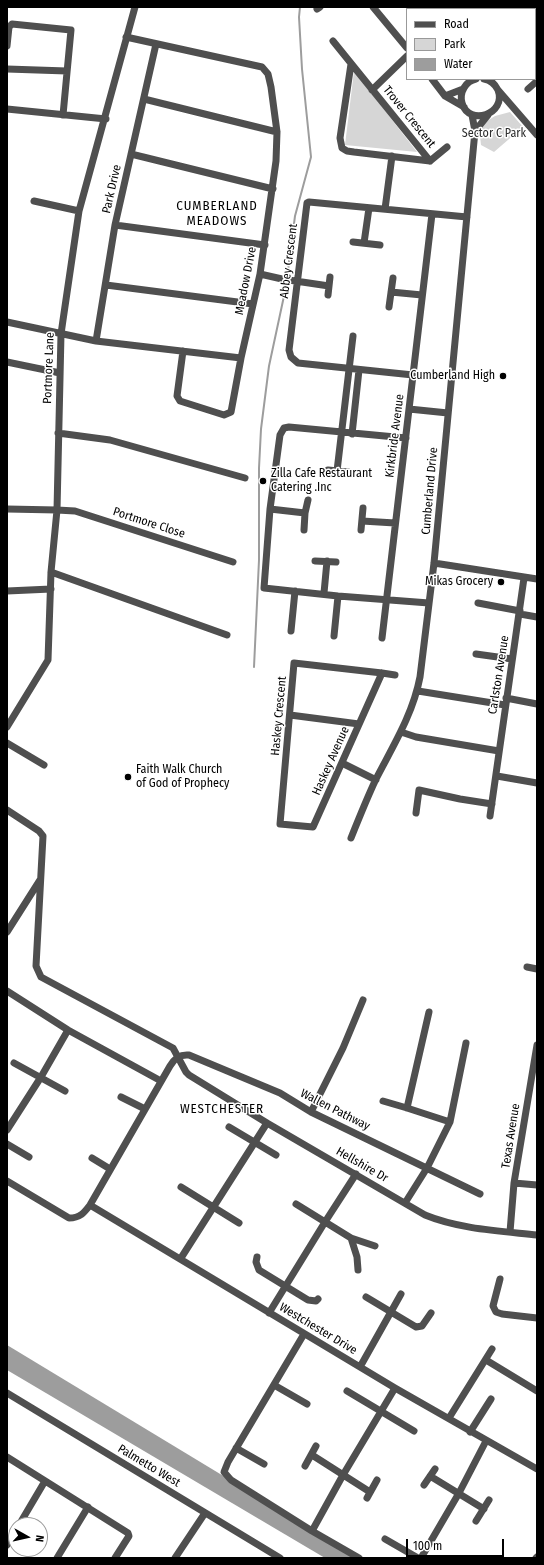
<!DOCTYPE html>
<style>
body{margin:0}
#map{position:relative;width:544px;height:1565px;overflow:hidden;background:#fff;font-family:"Fira Sans Condensed",sans-serif}
canvas{display:block}
.frame{position:absolute;inset:0;border:8px solid #000;pointer-events:none}
.legend{position:absolute;left:406px;top:8px;width:130px;height:72px;box-sizing:border-box;background:#fff;border:1px solid #999;margin:0;padding:5px 7px;list-style:none;font-size:12px;color:#000}
.legend li{display:flex;align-items:center;gap:8px;height:20px}
.legend b{width:20px;border:1px solid #999}
.north{position:absolute;left:8px;top:1517px;width:40px;height:40px;box-sizing:border-box;background:#fff;border:1px solid #999;border-radius:50%;rotate:98deg;font-size:11px;font-weight:700;line-height:16px;text-align:center;color:#000}
.north::after{content:'';display:block;margin:auto;width:14px;height:18px;background:#000;clip-path:polygon(50% 0,100% 100%,50% 72%,0 100%)}
.scale{position:absolute;left:406px;top:1539px;width:98px;height:18px;box-sizing:border-box;border:2px solid #000;border-top:0;padding-left:5px;font-size:12px;line-height:14px;white-space:nowrap;color:#000;-webkit-text-stroke:3px #fff;paint-order:stroke}
</style>
<div id="map">
<canvas width="544" height="1565"></canvas>
<div class="frame"></div>
<ul class="legend">
<li><b style="height:5px;background:#4f4f4f"></b>Road</li>
<li><b style="height:11px;background:#d6d6d6"></b>Park</li>
<li><b style="height:11px;background:#9d9d9d"></b>Water</li>
</ul>
<div class="north">N</div>
<div class="scale">100 m</div>
</div>
<script>
const ctx = document.querySelector('canvas').getContext('2d');
ctx.lineJoin = 'round';
function paint(path, color) { ctx.fillStyle = color; ctx.fill(path, 'evenodd'); }
function strokePath(path, color, width, dash) { ctx.strokeStyle = color; ctx.lineWidth = width; ctx.lineCap = dash ? 'butt' : 'round'; ctx.setLineDash(dash || []); ctx.stroke(path); }
function write(font, color, halo, rows, align = 'center') {
  ctx.font = font + ' "Fira Sans Condensed",sans-serif'; ctx.lineWidth = 3; ctx.setLineDash([]); ctx.textBaseline = 'middle'; ctx.strokeStyle = halo; ctx.fillStyle = color; for (const [text, x, y, turn = 0] of rows) {
    ctx.save(); ctx.translate(x, y); ctx.rotate((+turn || 0) * Math.PI / 180); ctx.textAlign = isNaN(turn) ? turn : align; if (halo) ctx.strokeText(text, 0, 0); ctx.fillText(text, 0, 0); ctx.restore();
  }
}
const green = new Path2D(`
 M354,71L417,152L345,145Z
 M510,112L523,127L494,152L481,145L479,126L495,116Z`);
const water = new Path2D(`
 M7,1345L359,1558H325L7,1370Z`);
const stream = new Path2D(`
 M287,278L295,216L311,157L302,69L299,17L300,7
 M254,667L259,560V468L261,429L269,366L287,282`);
const minor = new Path2D(`
 M373,7L407,48
 M317,9L320,7
 M535,30L537,29
 M126,37L262,67L268,74L271,87L277,132L276,161L260,274L241,358L231,412L224,415L180,401L177,396L183,351
 M333,41L430,161
 M7,46L9,27L12,24L71,30L63,115
 M351,64L340,138L342,148L347,151L354,152L430,161
 M7,69L67,71
 M432,79L445,96L464,107
 M476,79C466,81 459,92 462,103C469,127 507,114 498,90C495,84 490,80 484,79
 M528,89L537,81
 M372,90L407,56
 M498,90L537,135
 M445,96L463,89
 M144,99L277,132
 M7,109L106,119
 M475,131L488,115
 M131,154L273,189
 M430,161L447,147
 M34,201L79,211
 M385,209L392,156
 M115,225L265,245
 M353,242L380,245
 M364,243L369,208
 M260,274L282,279L329,286
 M106,285L253,304
 M391,292L422,295
 M328,295L330,277
 M389,307L393,278
 M7,322L96,341L241,358
 M96,341L115,225L156,44
 M7,362L60,373
 M413,375L298,363L291,357L289,350L307,203L309,202L467,217
 M409,409L448,413
 M58,433L110,440L245,478
 M352,434L359,370
 M406,438L289,427L284,428L280,435L270,509L264,588L338,596L429,603
 M328,470L348,472
 M337,471L353,336
 M7,509L57,510L75,511L233,562
 M270,509L305,513
 M362,521L395,523
 M304,530L305,513L308,500
 M361,530L363,508
 M315,561L336,562
 M434,563L537,579
 M51,572L227,635
 M7,591L51,589
 M324,593L327,561
 M478,603L520,611
 M520,614L537,617
 M291,631L295,591
 M334,636L338,596
 M382,638L432,214
 M476,654L512,659
 M382,673L313,827L280,824L294,663L382,673L395,675
 M418,691L505,705
 M506,698L537,704
 M290,715L359,724
 M7,727L48,660L51,572L57,510L61,334L63,320L79,211L135,7
 M401,732L416,737L499,751
 M7,743L44,765
 M342,763L376,780
 M497,776L537,783
 M7,810L39,831L43,836L36,966L41,977L173,1048L186,1072L189,1075L267,1123L425,1215C459,1229 500,1231 537,1235
 M416,813L419,790L460,799L492,804
 M490,816L524,578
 M351,838C359,818 367,798 376,779C393,746 413,714 420,677L434,563L475,131L472,115
 M7,932L40,880
 M527,967L537,969
 M7,991L68,1030L161,1081
 M14,1063L65,1091
 M121,1097L145,1109
 M383,1101L407,1108L450,1122
 M407,1108L429,1012
 M311,1112L343,1048L363,1000
 M229,1127L276,1155
 M7,1130L41,1077L68,1030
 M7,1144L29,1157
 M92,1158L110,1169
 M7,1181L69,1218C80,1218 84,1213 90,1205L170,1066C174,1059 179,1054 189,1055L280,1093L311,1112L480,1194
 M514,1183L537,1185
 M181,1187L239,1223
 M405,1203L427,1168L450,1122L466,1043
 M296,1204L351,1238L375,1246
 M90,1205L395,1388L537,1469
 M510,1232L514,1183L537,1045
 M351,1238L357,1257L358,1270
 M257,1257L256,1262L259,1270L308,1300L316,1301L318,1299
 M181,1258L267,1123
 M500,1279L493,1306L496,1312L502,1314L537,1318
 M366,1297L416,1327L422,1326L431,1313
 M269,1313L325,1222L356,1174
 M304,1334L228,1462L224,1472L231,1480L312,1531L359,1558
 M486,1360L537,1391
 M360,1367L401,1294
 M274,1385L307,1404
 M347,1391L414,1431
 M7,1393L280,1558
 M449,1418L492,1349
 M470,1432L491,1399
 M236,1448L264,1464
 M312,1455L370,1492
 M7,1457L128,1533L129,1536L115,1558
 M305,1466L316,1446
 M430,1476L484,1509
 M424,1485L435,1469
 M367,1498L377,1480
 M476,1521L489,1500
 M19,1525L45,1481
 M312,1531L343,1475L395,1388
 M385,1539L418,1558
 M7,1545L16,1530
 M57,1558L88,1507
 M175,1558L205,1513
 M421,1558L459,1493L486,1441
 M536,1558L537,1557`);
const markers = [
 [503,376,4,"#000"],
 [263,481,4,"#000"],
 [501,582,4,"#000"],
 [128,777,4,"#000"]
];
const streetNames = [
 ["Trover Crescent",409,117,51],
 ["Park Drive",112,189,-77],
 ["Abbey Crescent",289,261,-83],
 ["Meadow Drive",246,281,-79],
 ["Portmore Lane",49,368,-88],
 ["Kirkbride Avenue",395,436,-83],
 ["Cumberland Drive",430,491,-85],
 ["Portmore Close",149,523,18],
 ["Carlston Avenue",499,675,-81],
 ["Haskey Crescent",279,716,-85],
 ["Haskey Avenue",331,761,-66],
 ["Wallen Pathway",335,1110,27],
 ["Texas Avenue",511,1136,-81],
 ["Hellshire Dr",362,1165,30],
 ["Westchester Drive",318,1329,31],
 ["Palmetto West",149,1466,31]
];
const parkNames = [
 ["Sector C Park",494,134]
];
const poiNames = [
 ["Cumberland High",495,376],
 ["Zilla Cafe Restaurant",271,474,"left"],
 ["Catering .Inc",271,488,"left"],
 ["Mikas Grocery",493,582],
 ["Faith Walk Church",136,770,"left"],
 ["of God of Prophecy",136,784,"left"]
];
const neighbourhoodNames = [
 ["CUMBERLAND",217,206],
 ["MEADOWS",217,221],
 ["WESTCHESTER",222,1109]
];
paint(green, '#d6d6d6');
paint(water, '#9d9d9d');
strokePath(stream, '#9d9d9d', 2);
strokePath(minor, '#4f4f4f', 7);
for (const [x, y, r, color] of markers) { const dot = new Path2D(); dot.arc(x, y, r, 0, 2 * Math.PI); ctx.fillStyle = color; ctx.fill(dot); strokePath(dot, '#fff', 1.5); }
write('12px', '#000', '#fff', streetNames);
write('12px', '#2d2d2d', '#fff', parkNames);
write('12px', '#000', '#fff', poiNames, 'right');
ctx.letterSpacing = '1px';
write('13px', '#000', '#fff', neighbourhoodNames);
ctx.letterSpacing = '0px';
</script>
